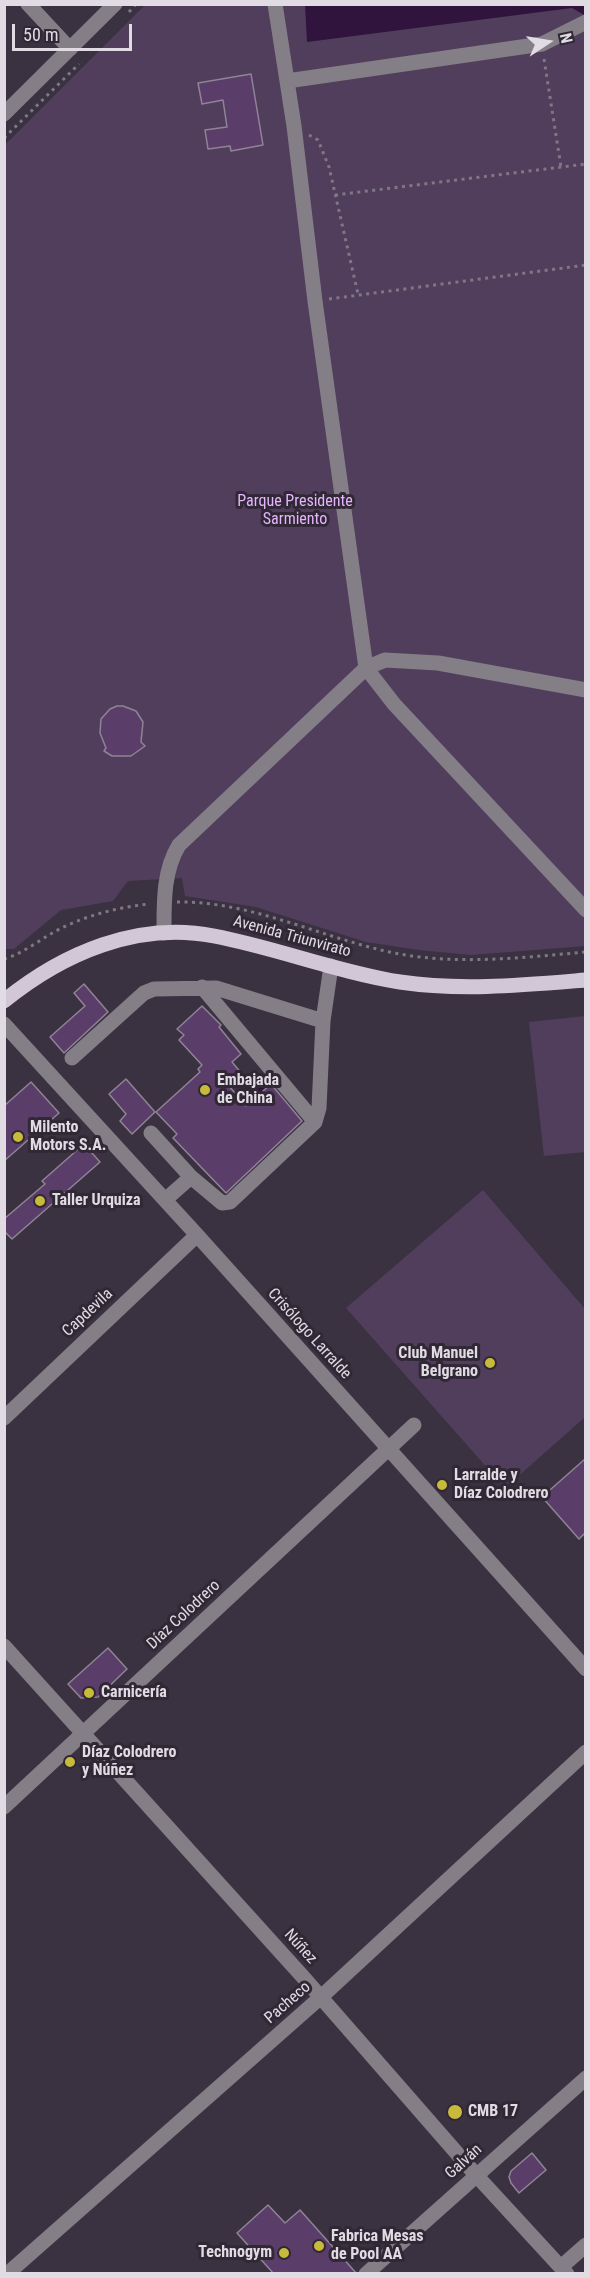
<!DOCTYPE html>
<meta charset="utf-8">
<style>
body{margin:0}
#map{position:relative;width:590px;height:2278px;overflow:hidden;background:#3b3241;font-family:"Roboto Condensed",sans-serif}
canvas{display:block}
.frame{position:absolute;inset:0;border:6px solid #e1dbe4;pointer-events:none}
.north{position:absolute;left:518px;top:12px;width:60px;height:60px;-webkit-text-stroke:4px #312836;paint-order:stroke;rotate:78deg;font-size:16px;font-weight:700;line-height:24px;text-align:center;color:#e1dbe4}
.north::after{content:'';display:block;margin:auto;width:21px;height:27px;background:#e1dbe4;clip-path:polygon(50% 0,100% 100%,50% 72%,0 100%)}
.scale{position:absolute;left:12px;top:24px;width:120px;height:27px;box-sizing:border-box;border:3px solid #e1dbe4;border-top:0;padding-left:8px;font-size:18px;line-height:21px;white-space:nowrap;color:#e1dbe4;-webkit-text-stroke:4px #312836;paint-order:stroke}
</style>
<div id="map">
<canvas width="590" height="2278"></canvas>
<div class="frame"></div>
<div class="north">N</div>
<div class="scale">50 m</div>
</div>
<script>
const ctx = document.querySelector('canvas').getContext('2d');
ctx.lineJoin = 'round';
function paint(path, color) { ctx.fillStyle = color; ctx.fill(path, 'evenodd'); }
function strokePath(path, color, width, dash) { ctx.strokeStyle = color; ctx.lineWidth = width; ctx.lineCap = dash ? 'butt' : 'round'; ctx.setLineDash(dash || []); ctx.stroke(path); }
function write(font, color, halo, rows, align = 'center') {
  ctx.font = font + ' "Roboto Condensed",sans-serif'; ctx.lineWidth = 6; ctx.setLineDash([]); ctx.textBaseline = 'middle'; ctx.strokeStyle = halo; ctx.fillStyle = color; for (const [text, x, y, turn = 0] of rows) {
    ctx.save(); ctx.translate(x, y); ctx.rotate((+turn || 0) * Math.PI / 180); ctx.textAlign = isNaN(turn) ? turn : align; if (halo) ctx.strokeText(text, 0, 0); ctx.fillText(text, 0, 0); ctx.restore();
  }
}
const green = new Path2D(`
 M145,5H585V946L471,955L419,950L366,942L256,907L185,896L182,878L128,881L113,901L61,910L14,949H5V145Z
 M585,1016V1152L544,1156L529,1022Z
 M483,1190L585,1309V1417L505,1488L346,1308Z`);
const water = new Path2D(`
 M585,4L586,16L572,8L307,42L305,5Z
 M262,1073L271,1083L246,1104L238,1094Z`);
const building = new Path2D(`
 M251,74L263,145L231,151L230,146L208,149L205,130L227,127L223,100L202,104L198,83Z
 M117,706H123L136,711L143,722L141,742L145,746L131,756H112L104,751L106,748L100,733L101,719L110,709Z
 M84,984L108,1012L64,1053L50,1037L85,1006L74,993Z
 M202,1006L221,1025L219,1027L241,1054L232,1062L242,1074L229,1086L246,1106L271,1084L302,1121L226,1193L173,1138L177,1134L156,1112L200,1072L198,1069L202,1065L179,1040L184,1035L177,1029Z
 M126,1079L155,1112L132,1134L120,1121L126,1114L109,1094Z
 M31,1082L59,1113L4,1161V1106Z
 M84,1144L100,1162L12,1239L4,1231V1219L45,1184L42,1181Z
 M585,1459V1533L579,1539L542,1497Z
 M108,1648L127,1669L98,1697L81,1698L68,1684Z
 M532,2153L546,2170L519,2193L511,2183L509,2177L511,2171Z
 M268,2205L285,2223L300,2210L357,2274H274L237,2233Z`);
const path = new Path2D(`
 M129,12L136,4
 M544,59L561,167
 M309,135L318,140L329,167L358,294
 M4,138L79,64
 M335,195L586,164
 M329,299L586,265
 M177,902C246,901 312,933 377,949C445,967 516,958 586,952
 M4,959C22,954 38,941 54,932C83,916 118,907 150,904`);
const minor = new Path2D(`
 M28,4L70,49
 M275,4L294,126L315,301L366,668L394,704L586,910
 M287,81L542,44L586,22
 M4,114L115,4
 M164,933C164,903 163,871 179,845L366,668L385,660L438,663L586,690
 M202,987L315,1122
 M323,1021L331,966
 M4,1024L197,1235L586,1669
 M72,1058L144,993L154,989L216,988L323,1021L319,1108L315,1122L230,1202L222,1203L191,1177L165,1200
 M151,1133L191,1177
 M4,1418L197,1235
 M4,1646L304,1978L476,2175L567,2274
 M4,1807L414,1425
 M561,2267L586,2245
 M7,2274L321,1997L586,1752
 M366,2274L586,2078`);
const major = new Path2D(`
 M4,1001C63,953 138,921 214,936C277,948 337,972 400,982C461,991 524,985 586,980`);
const markers = [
 [205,1090,6,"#c8bb3b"],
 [18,1137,6,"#c8bb3b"],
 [40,1201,6,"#c8bb3b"],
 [490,1363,6,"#c8bb3b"],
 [442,1485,6,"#c8bb3b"],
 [89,1693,6,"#c8bb3b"],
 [70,1762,6,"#c8bb3b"],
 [455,2112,8,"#c8bb3b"],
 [319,2246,6,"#c8bb3b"],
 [284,2253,6,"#c8bb3b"]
];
const parkNames = [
 ["Parque Presidente",295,502],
 ["Sarmiento",295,520]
];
const streetNames = [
 ["Avenida Triunvirato",292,937,15],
 ["Capdevila",88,1313,-43],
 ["Crisólogo Larralde",309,1334,48],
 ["Díaz Colodrero",184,1615,-43],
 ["Núñez",300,1947,48],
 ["Pacheco",288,2003,-41],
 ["Galván",464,2162,-42]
];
const poiNames = [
 ["Embajada",217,1081],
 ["de China",217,1099],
 ["Milento",30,1128],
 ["Motors S.A.",30,1146],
 ["Taller Urquiza",52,1201],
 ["Club Manuel",478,1354,"right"],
 ["Belgrano",478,1372,"right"],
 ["Larralde y",454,1476],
 ["Díaz Colodrero",454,1494],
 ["Carnicería",101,1693],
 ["Díaz Colodrero",82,1753],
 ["y Núñez",82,1771],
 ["CMB 17",468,2112],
 ["Fabrica Mesas",331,2237],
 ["de Pool AA",331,2255],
 ["Technogym",272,2253,"right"]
];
paint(green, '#513e5c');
paint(water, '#31143e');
paint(building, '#5b3d6a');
strokePath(building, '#8f8495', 1.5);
strokePath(path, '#7f7884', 3, [3, 4.5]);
strokePath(minor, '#847f86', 15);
strokePath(major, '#d1c7d7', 15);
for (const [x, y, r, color] of markers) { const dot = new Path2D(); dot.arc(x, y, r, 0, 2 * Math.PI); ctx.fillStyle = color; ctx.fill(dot); strokePath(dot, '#312836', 2); }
write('16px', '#e5b6fe', '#312836', parkNames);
write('16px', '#e1dbe4', '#312836', streetNames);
write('bold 16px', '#e1dbe4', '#312836', poiNames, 'left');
</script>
